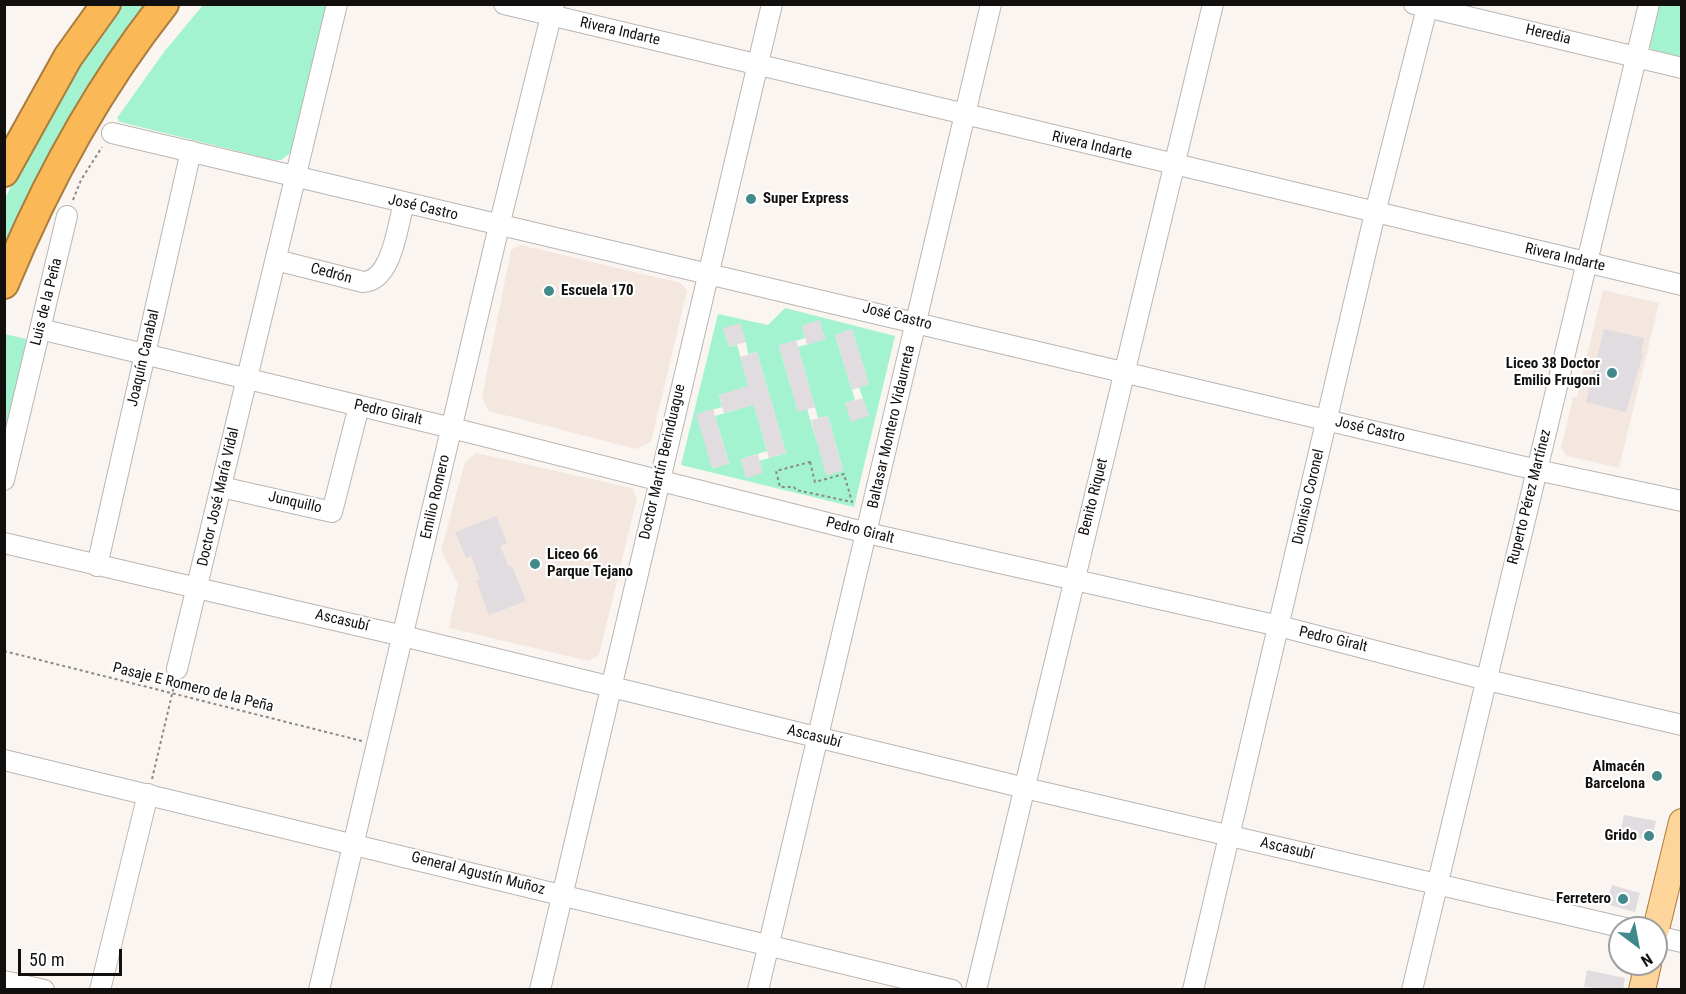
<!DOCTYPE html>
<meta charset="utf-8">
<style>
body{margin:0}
#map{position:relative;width:1686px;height:994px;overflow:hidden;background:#faf5f1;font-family:"Roboto Condensed",sans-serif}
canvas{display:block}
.frame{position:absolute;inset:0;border:6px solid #12100f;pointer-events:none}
.north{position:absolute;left:1608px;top:916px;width:60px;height:60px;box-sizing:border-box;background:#fff;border:2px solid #a09f9f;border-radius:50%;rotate:148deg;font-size:16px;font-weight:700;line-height:24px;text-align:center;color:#12100f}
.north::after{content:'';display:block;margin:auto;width:21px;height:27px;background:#41898a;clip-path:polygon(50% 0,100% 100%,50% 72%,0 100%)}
.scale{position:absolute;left:18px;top:949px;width:104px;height:27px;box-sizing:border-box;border:3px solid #12100f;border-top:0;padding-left:8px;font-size:18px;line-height:21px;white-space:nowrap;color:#12100f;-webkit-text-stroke:4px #fff;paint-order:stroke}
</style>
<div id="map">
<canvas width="1686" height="994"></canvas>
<div class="frame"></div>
<div class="north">N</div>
<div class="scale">50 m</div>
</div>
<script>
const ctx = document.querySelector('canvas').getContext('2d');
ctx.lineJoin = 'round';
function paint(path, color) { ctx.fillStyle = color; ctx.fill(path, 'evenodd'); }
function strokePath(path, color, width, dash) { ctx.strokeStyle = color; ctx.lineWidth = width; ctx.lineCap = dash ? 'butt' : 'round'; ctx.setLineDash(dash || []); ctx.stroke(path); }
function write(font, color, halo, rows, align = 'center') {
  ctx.font = font + ' "Roboto Condensed",sans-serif'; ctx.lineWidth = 4.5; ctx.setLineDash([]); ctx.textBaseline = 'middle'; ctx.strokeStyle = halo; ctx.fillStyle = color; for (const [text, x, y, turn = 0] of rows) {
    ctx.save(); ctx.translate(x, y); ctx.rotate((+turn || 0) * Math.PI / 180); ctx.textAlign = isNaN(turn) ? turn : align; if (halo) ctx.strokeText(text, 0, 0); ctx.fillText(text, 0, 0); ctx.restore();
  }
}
const built = new Path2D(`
 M521,245L681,283L687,291L651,442L636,449L489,411L482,397L511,250Z
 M1603,290L1659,303L1619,468L1567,456L1561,448L1573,397H1577Z
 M476,453L632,488L637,498L599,655L589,661L449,628L458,584L441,550L465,462Z`);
const green = new Path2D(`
 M121,5H149L5,260V199L25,156L87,52Z
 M203,5H331L293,151L281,160H274L120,122L117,118L164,52Z
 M1656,5H1681V61L1656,55L1648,45Z
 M785,308L895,336L854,507L681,465L718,314L768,325ZM819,321L825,339L798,347L818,418L828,416L843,470L827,475L807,409L798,411L779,346L805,338L802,326ZM723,328L746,342L748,354L757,352L786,453L759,461L746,477L741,459L767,451L737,345L729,347ZM852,329L869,384L859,387L869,416L845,403L855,400L835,335ZM737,390L742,408L715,416L729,463L713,468L697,414L722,407L719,395Z
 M5,334L30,340L5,450Z`);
const building = new Path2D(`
 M819,320L825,339L807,345L802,326Z
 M740,323L746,342L729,347L723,328Z
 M852,329L869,384L852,390L835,335Z
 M1604,329L1644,338L1641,353L1643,354L1626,412L1586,402Z
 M796,340L815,407L798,412L779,345Z
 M757,352L786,453L769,458L754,405L724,413L719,395L748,386L740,357Z
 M863,398L869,416L851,422L845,403Z
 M713,409L729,464L712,468L696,414Z
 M828,416L843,471L826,475L811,420Z
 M758,454L763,473L746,478L741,459Z
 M496,516L507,543L500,546L509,567L512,566L526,601L489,615L476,580L480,579L471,556L466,558L455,532Z
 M1624,815L1656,821L1651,841L1620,834Z
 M1612,885L1640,893L1635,912L1606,904Z
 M1587,970L1625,978L1623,990L1584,987Z`);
const path = new Path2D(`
 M73,200L81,180L102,147
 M810,462L815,482L844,474L852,502L796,490L794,487H780L776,471Z
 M4,651L362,741
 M152,779L174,686`);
const minor = new Path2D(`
 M504,4L1682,285
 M1414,4L1682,68
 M112,133L1537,470L1682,501
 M276,260L363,282C392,281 397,227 404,203
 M40,329L452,428L867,533L1279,626L1487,680L1682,725
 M4,480L67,216
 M221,487L332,512L359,406
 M4,543L403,636L1025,788L1625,928
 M97,566L191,151
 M177,669L337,4
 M4,760L952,990
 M1656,936L1682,942
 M4,981L44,990
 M100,990L148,794
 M319,990L499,226L554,4
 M540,990L772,4
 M758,990L991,4
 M976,990L1213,4
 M1193,990L1375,213L1428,4
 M1412,990L1649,4`);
const major = new Path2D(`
 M1656,929L1682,822
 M1642,990L1648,964`);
const highway = new Path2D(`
 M4,172L68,57L106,4
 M4,284C46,182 96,90 164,4`);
const markers = [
 [751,199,6,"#41898a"],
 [549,291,6,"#41898a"],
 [1612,373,6,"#41898a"],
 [535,564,6,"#41898a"],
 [1657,776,6,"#41898a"],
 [1649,836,6,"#41898a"],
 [1623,899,6,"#41898a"]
];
const streetNames = [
 ["Rivera Indarte",620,32,13],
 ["Heredia",1548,35,13],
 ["Rivera Indarte",1092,146,13],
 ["José Castro",423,208,13],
 ["Rivera Indarte",1565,258,13],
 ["Cedrón",331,274,15],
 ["Luis de la Peña",47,302,-76],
 ["José Castro",897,317,14],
 ["Joaquín Canabal",144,358,-77],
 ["Pedro Giralt",388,413,13],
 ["Baltasar Montero Vidaurreta",892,427,-77],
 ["José Castro",1370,430,13],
 ["Doctor Martín Berinduague",663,462,-77],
 ["Doctor José María Vidal",219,497,-77],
 ["Emilio Romero",436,497,-77],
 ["Benito Riquet",1094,497,-76],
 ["Dionisio Coronel",1309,497,-77],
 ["Ruperto Pérez Martínez",1530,497,-76],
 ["Junquillo",295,503,13],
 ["Pedro Giralt",860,531,14],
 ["Ascasubí",342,621,13],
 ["Pedro Giralt",1333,640,13],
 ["Pasaje E Romero de la Peña",193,688,14],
 ["Ascasubí",814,737,14],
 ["Ascasubí",1287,849,13],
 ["General Agustín Muñoz",478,874,14]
];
const poiNames = [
 ["Super Express",763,199,"left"],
 ["Escuela 170",561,291,"left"],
 ["Liceo 38 Doctor",1600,364],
 ["Emilio Frugoni",1600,381],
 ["Liceo 66",547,555,"left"],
 ["Parque Tejano",547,572,"left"],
 ["Almacén",1645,767],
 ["Barcelona",1645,784],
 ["Grido",1637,836],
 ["Ferretero",1611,899]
];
paint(built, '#f3e7df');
paint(green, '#a3f3d0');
paint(building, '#e1dce0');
strokePath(minor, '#bbb6b3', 22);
strokePath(major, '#a97d3e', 28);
strokePath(highway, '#a97d3e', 32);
strokePath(path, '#8c8986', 2, [3, 3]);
strokePath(minor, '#fff', 20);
strokePath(major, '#fdd49a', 26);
strokePath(highway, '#fbb857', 28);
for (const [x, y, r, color] of markers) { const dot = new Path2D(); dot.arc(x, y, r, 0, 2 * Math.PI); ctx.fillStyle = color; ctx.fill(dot); strokePath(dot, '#fff', 2); }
write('15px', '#12100f', '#fff', streetNames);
write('bold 15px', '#12100f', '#fff', poiNames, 'right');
</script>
